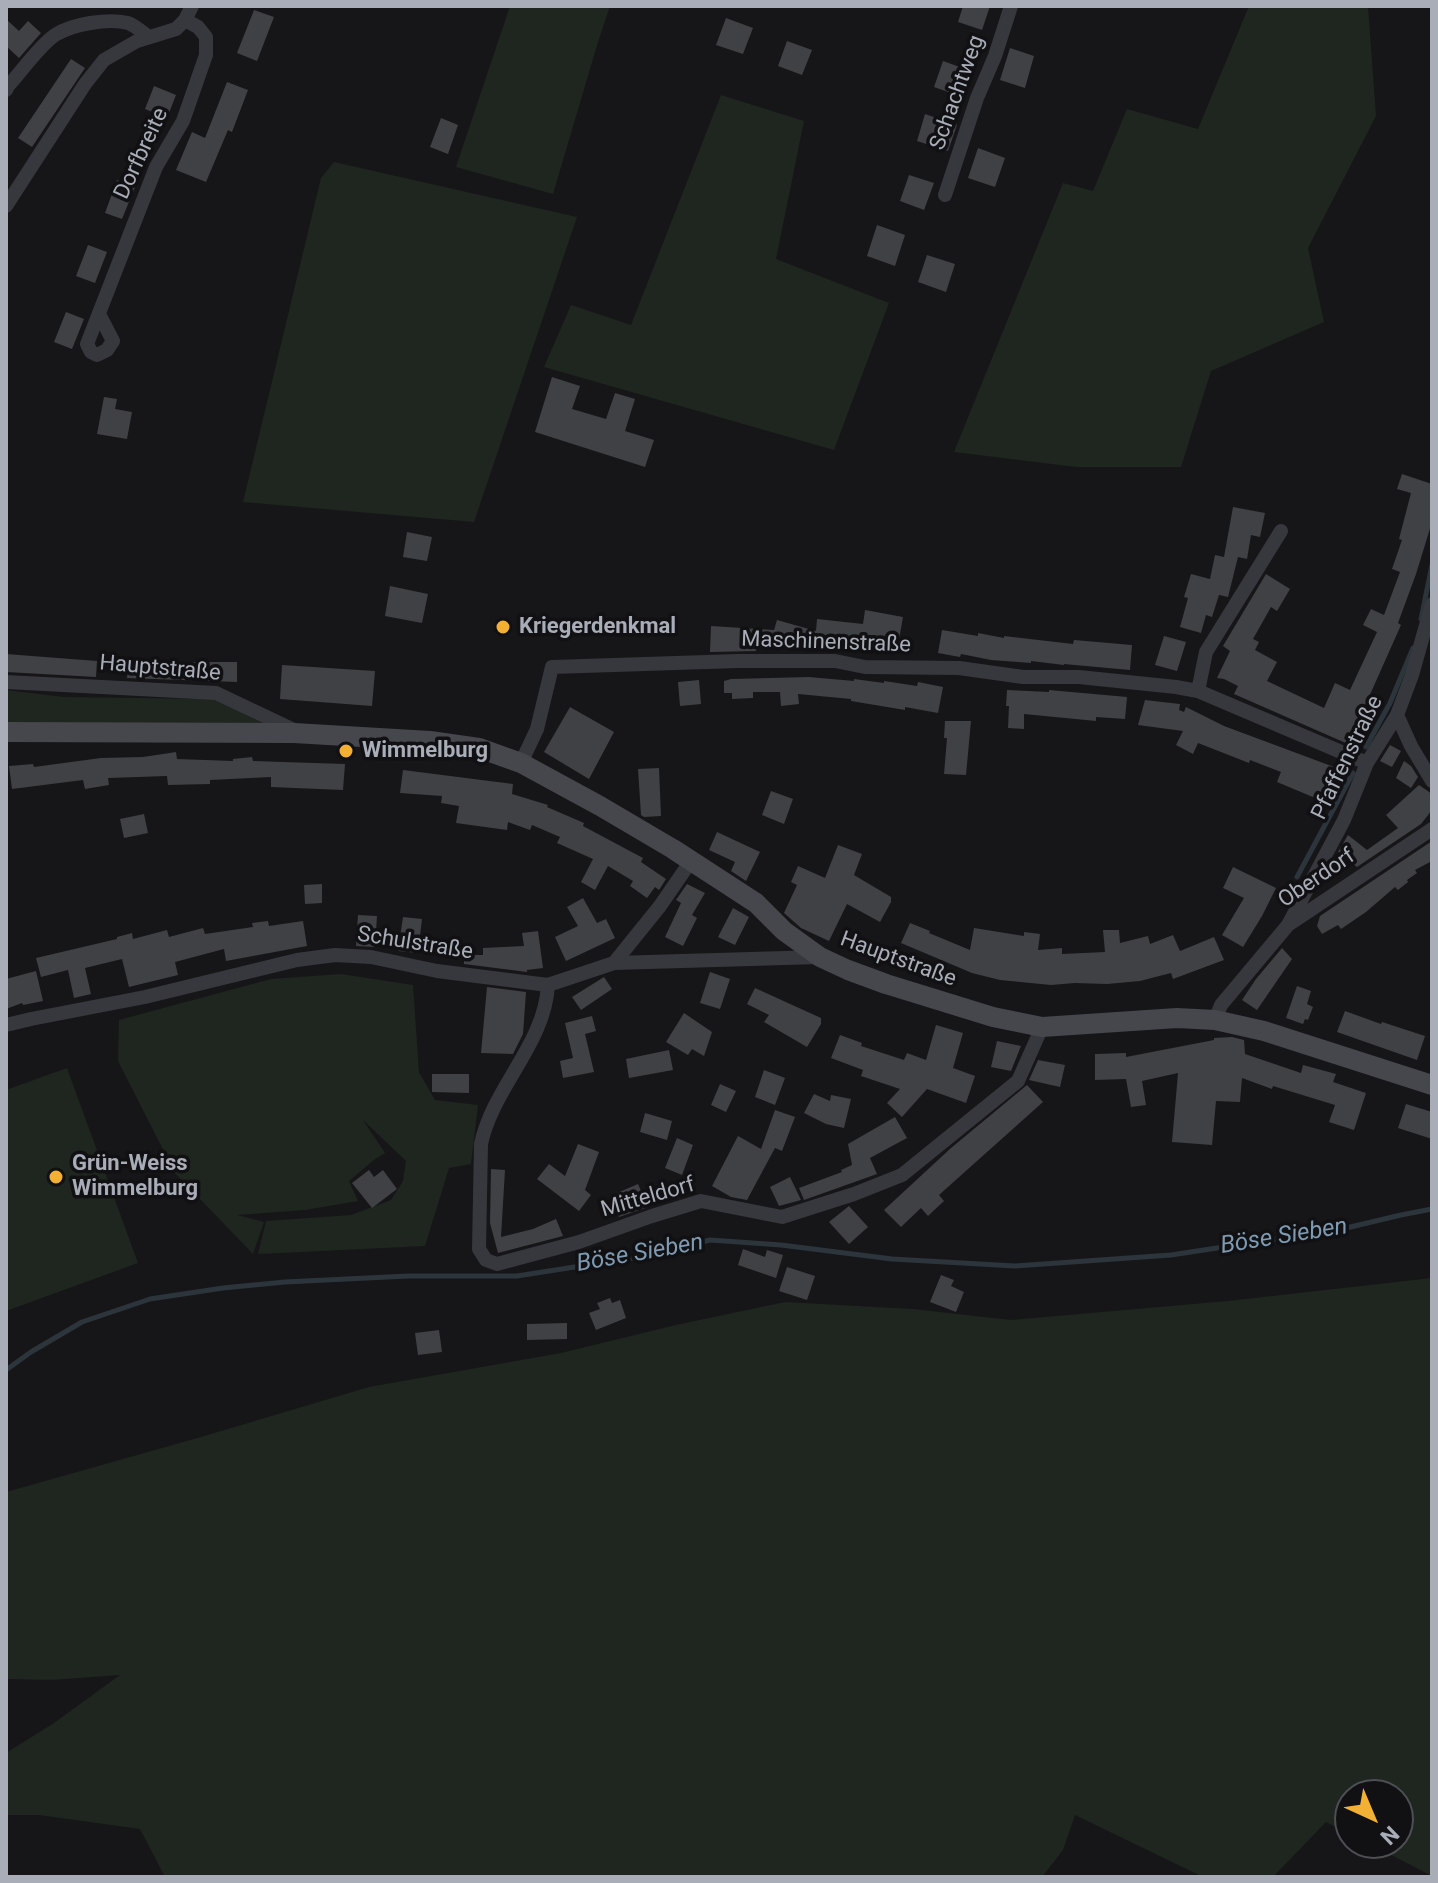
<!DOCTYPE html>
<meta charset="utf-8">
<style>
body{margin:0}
#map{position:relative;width:1438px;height:1883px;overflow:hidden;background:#161618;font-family:Roboto,sans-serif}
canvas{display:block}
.frame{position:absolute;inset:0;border:8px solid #a8adb8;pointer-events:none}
.north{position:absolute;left:1334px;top:1779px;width:80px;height:80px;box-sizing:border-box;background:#111113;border:2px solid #4d4f55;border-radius:50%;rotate:136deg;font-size:22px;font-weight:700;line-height:32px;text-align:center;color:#a8adb8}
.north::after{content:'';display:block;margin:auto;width:28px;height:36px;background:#f2b134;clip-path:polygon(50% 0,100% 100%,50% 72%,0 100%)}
</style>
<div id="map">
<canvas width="1438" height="1883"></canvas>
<div class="frame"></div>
<div class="north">N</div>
</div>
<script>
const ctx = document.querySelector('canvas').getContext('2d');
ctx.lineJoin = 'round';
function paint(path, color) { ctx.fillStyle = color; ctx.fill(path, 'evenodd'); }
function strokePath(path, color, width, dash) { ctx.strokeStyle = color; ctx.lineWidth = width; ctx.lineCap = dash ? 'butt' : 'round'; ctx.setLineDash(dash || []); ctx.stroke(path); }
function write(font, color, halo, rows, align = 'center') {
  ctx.font = font + ' Roboto,sans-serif'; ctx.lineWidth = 7; ctx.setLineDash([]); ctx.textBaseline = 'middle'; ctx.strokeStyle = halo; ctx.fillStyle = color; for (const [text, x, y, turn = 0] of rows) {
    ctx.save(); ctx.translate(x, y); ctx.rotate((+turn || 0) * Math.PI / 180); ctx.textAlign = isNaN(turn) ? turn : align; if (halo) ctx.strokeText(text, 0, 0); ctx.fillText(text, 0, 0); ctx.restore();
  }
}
const green = new Path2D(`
 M510,6H610L598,42L553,194L456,167Z
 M1249,6H1368L1376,116L1308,248L1324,322L1211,371L1181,467H1076L954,452L1063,183L1093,191L1127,109L1198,129Z
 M721,95L804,121L776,259L889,303L834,450L544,367L571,305L631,325Z
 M334,162L577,217L474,522L243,502L321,178Z
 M6,690L64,697L217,699L264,724L6,725Z
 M341,974L413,985L419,1072L435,1100L478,1105L471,1164L449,1168L425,1246L258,1254L266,1221L351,1215L391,1200L403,1181L406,1161L363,1120L385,1153L375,1159L349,1181L358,1201L305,1210L237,1215L264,1222L253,1254L175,1173L118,1061L119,1020L271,979Z
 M67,1068L138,1263L6,1311V1090Z
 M1432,1278V1876L1368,1843H1398V1795H1350V1834L1326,1822L1273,1877H1203L1075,1815L1063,1850L1042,1877H165L140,1829L39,1815H6V1753L54,1723L120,1675L51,1680L6,1679V1492L201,1437L369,1387L561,1353L676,1325L785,1302L913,1309L1011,1320L1228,1301Z`);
const stream = new Path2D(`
 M1421,619L1432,565
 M1366,747L1390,703L1413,648
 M1297,877L1353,773
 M6,1370L31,1352L82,1322L150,1299L223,1288L285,1282L408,1276H517L645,1256L710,1240L781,1245L892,1259L1015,1266L1171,1255L1342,1229L1401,1215L1432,1209`);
const building = new Path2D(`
 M963,6H990L982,30L958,22Z
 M254,10L274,17L257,61L237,53Z
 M726,18L753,28L743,54L716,45Z
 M6,19L19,31L28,21L41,33L19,58L6,46Z
 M787,41L812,50L802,75L778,66Z
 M1010,48L1034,56L1025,88L1000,80Z
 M71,59L85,68L32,147L18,138Z
 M943,61L971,71L962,97L934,87Z
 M227,82L248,90L232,132L228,130L206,182L176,170L192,132L205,138Z
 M154,86L176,95L167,118L145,109Z
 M925,114L957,125L948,151L917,141Z
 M441,118L458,125L448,154L430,147Z
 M978,148L1005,158L995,187L968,178Z
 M909,175L934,183L924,210L900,201Z
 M117,180L135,187L122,219L105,213Z
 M877,225L905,235L895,266L867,256Z
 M88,245L107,252L95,283L76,276Z
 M927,255L955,264L946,292L918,282Z
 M66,312L84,319L72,349L54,342Z
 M552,377L580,386L572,409L606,419L615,393L635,399L625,431L654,440L645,467L535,432Z
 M104,397L117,399L115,409L132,412L127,439L97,434Z
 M1402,474L1432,484V522L1416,574L1398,623L1401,625L1348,744L1234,694L1238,686L1224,679L1217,678L1230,651L1223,646L1266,574L1290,589L1277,611L1271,607L1253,639L1259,642L1255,650L1277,662L1267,681L1324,708L1335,683L1350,690L1377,632L1363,625L1371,609L1384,615L1400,572L1392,569L1402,540L1399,539L1411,493L1397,489Z
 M1233,507L1265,513L1260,537L1251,535L1247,559L1238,557L1228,597L1219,595L1212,617L1206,615L1201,633L1180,627L1188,598L1184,597L1191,574L1210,579L1215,555L1224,557Z
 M407,532L432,537L427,561L403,557Z
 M390,586L428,594L422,623L385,616Z
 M865,610L903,617L897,651L843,641L842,647L795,641L793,649L757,639L756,651L710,652L711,626L774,630L777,620L816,631L817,619L863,624Z
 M942,630L978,636V633L1004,638V636L1073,644L1074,640L1132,645L1130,670L1064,664V665L1031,661V663L991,660L961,654L960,657L938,653Z
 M1164,636L1186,642L1177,671L1155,665Z
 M6,654L97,661L96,677L6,672Z
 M129,660L190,664V662H237V682L127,678Z
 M282,665L375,671L372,706L280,699Z
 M809,677L854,681V679L884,683V681L917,686L918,682L943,687L938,713L905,707V710L851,701V699L798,694L799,704L781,706L780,692H753V698L732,699V693H724V681L731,679Z
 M699,680L701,704L680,706L678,682Z
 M1007,690L1049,692V690L1127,697L1125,719L1096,717V721L1024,714V729L1008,728L1009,706H1006Z
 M1145,700L1180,704L1179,710L1184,712L1186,707L1224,726L1334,767L1320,800L1277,782L1281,772L1250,760L1249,763L1198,743L1193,754L1176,745L1183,731L1138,725Z
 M570,707L614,732L589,779L544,752Z
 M945,721H971L966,775L944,774L947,738H944Z
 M1390,745L1401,751L1392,767L1380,761Z
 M176,752L177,759L233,761V759L252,757L253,761L345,764L343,790L271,787V777L210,780V784L168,785L167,776L108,778L109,785L85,789L83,780L12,789L9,766L33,764L34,767L101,758L143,757Z
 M1404,761L1411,766L1418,777L1411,788L1396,778Z
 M659,768L661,816L644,817L641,815L638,769Z
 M403,770L513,784L512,794L548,805L547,807L584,823L583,826L643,858L641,862L666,879L659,890L655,887L647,898L630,886L633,881L608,866L595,890L581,882L593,859L557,843L560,837L532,825L530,830L508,822L507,830L456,823L459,806L441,803L442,796L400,793Z
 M1419,785L1432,794V810L1421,824L1357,867L1338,852L1348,835L1367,850L1398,828L1386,815Z
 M771,791L793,799L784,824L762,815Z
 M144,814L148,833L124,838L120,819Z
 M717,832L760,852L746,881L731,871L735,862L709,850Z
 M1432,841V861L1415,870L1417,873L1407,880L1408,882L1398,890L1395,887L1366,912L1341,929L1338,925L1322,934L1317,926L1320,916Z
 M838,845L862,854L854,875L891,897V902L880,922L847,904L829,941L801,928L784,913L797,885L791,882L798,866L825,878Z
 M1233,867L1276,888L1262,916L1243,947L1222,935L1244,898L1223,888Z
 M322,884V903L305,904L304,885Z
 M687,884L705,893L692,915L697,918L683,946L665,937L681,903L676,900Z
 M583,898L597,923L606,919L615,938L566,961L555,937L578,926L567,907Z
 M733,908L749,917L735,945L718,937Z
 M358,915L377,916L375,947L356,946Z
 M403,917L422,919L418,953L398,951Z
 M268,921L269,926L303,921L307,946L226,961L224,949L175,962L178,975L129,987L122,959L85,968L91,994L74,998L68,970L41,977L36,958L117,939V937L132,933L133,939L167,930L169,937L203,928L205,934L253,927L252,923Z
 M910,923L930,931L929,933L970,950L974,928L1024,936V932L1040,934L1038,950L1062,948V954L1105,952L1103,930H1119L1120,943L1148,936L1150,944L1173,935L1180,951L1214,937L1224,960L1173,979L1171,973L1140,981L1107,984L1075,983L1051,985L1000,980L972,973L901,943Z
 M538,931L543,968L527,970V972L464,964V955H483V948L524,946L522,933Z
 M1282,948L1292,959L1257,1010L1242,1000L1256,979Z
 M36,971L43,1001L23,1005L22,1003L6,1009V979Z
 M710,972L730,979L720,1009L700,1003Z
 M604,977L612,989L581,1010L572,997Z
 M1297,986L1311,991L1307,1004L1313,1007L1308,1020L1305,1019L1303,1024L1286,1018Z
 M487,987L526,992L523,1034L513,1054L481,1053Z
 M755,988L821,1018V1024L807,1047L764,1022L769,1015L747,1004Z
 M1345,1011L1381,1024L1382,1022L1425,1036L1417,1060L1337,1032Z
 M684,1013L712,1032L704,1056L692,1049L688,1055L666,1042Z
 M592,1016L596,1031L585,1034L594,1072L563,1078L560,1061L573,1058L565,1023Z
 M936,1025L963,1033L953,1068L975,1076L966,1103L927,1089L902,1117L887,1103L900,1089L861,1076L863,1070L831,1058L840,1035L862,1043L861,1046L904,1060L907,1053L926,1060Z
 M1232,1037L1244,1040L1245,1054L1301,1073L1303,1065L1336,1074L1333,1082L1366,1093L1354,1130L1329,1122L1335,1105L1273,1086L1272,1089L1242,1078L1240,1102L1216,1101L1212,1145L1172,1142L1178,1073L1142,1081L1146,1105L1131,1107L1126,1079L1095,1080V1054L1126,1053V1057L1214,1040V1038Z
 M997,1041L1021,1046L1011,1071L991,1067Z
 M669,1050L673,1070L629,1078L626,1059Z
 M1038,1060L1065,1065L1060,1087L1029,1080Z
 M764,1070L785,1078L775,1105L755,1097Z
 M432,1074H469V1093L432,1092Z
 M720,1084L736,1091L726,1112L711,1105Z
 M1027,1085L1043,1102L939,1195L944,1201L928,1216L921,1208L901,1227L884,1210L951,1148Z
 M814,1094L830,1101L831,1095L851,1099L844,1128L826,1124L804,1113Z
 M1406,1104L1432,1112V1139L1398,1128Z
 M775,1110L795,1117L782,1151L775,1148L747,1200L731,1197L712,1186L738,1136L761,1149Z
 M645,1113L672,1121L667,1140L640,1132Z
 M895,1117L907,1138L870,1158L877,1174L804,1200L799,1188L842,1172L841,1170L852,1165L848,1144Z
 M677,1138L693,1145L682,1175L665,1168Z
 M578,1144L599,1152L585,1190L591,1195L579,1211L537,1179L549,1164L565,1176Z
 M491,1169L505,1170L501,1237L533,1229L556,1219L563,1236L498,1253L490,1223Z
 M369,1170L374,1177L383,1170L397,1189L372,1208L352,1183Z
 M790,1177L801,1200L779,1206L770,1187Z
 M638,1184L648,1207L619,1217L610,1196Z
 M849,1206L868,1227L849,1244L829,1222Z
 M743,1249L765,1257L767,1250L783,1255L776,1278L738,1265Z
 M787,1267L815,1276L807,1300L779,1291Z
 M941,1275L954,1280L951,1286L964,1292L956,1312L930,1302Z
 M610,1298L612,1303L620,1300L626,1318L596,1330L589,1313L600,1309L597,1303Z
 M567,1323V1339L527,1340V1324Z
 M439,1330L442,1352L418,1355L415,1333Z`);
const street = new Path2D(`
 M6,90L8,86C21,72 40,45 55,35C72,24 108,18 128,23C136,26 142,32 149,37
 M945,195L977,98L995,56L1011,6
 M6,206L85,84L104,60L137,41L176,29L185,20L192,6
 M99,314L113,341L107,350L97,355L91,352L87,344L156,167L183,121L206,55V37L198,27L185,20
 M6,682L216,693L294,730
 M1198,691L1206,652L1281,531
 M1397,715L1411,746L1432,781
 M521,763L537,729L552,667L738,661H835L865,667L959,668L1023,677H1079L1176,687L1198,691L1367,763
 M1288,925L1344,820L1367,763L1397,715L1412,675L1432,604
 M614,963L660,906L691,861
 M548,985C545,1044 493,1087 481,1144L479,1249L486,1260L497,1264L579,1242L652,1216L701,1201L782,1217L854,1194L902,1175L1018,1081L1042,1027
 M1215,1020L1221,1005L1288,925L1432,829
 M6,1025L31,1019L145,997L297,960L335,955L371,957L437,971L548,985L614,963L819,957`);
const secondary = new Path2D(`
 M6,732L294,733L430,741L479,748L521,763L600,806L673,849L756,903L784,931L820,957L848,970L886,984L993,1017L1042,1027L1177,1018L1215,1020L1264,1031L1432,1085`);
const markers = [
 [503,627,8,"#f2b134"],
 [346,751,8,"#f2b134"],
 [56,1177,8,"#f2b134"]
];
const streetNames = [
 ["Schachtweg",958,93,-70],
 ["Dorfbreite",142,154,-65],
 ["Maschinenstraße",826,643,2],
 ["Hauptstraße",160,669,5],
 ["Pfaffenstraße",1348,758,-64],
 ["Oberdorf",1317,879,-34],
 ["Schulstraße",415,944,9],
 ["Hauptstraße",898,960,20],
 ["Mitteldorf",648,1198,-16]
];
const poiNames = [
 ["Kriegerdenkmal",519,627],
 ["Wimmelburg",362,751],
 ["Grün-Weiss",72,1164],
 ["Wimmelburg",72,1189]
];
const waterNames = [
 ["Böse Sieben",1284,1237,-9],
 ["Böse Sieben",640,1254,-10]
];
paint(green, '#1e261f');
strokePath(stream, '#2c353c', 5);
paint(building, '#404145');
strokePath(street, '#37383d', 14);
strokePath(secondary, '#45474d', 20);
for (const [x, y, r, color] of markers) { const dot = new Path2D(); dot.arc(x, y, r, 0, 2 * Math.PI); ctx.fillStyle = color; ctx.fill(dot); strokePath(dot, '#111113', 3); }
write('22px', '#a8adb8', '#111113', streetNames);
write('bold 22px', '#a8adb8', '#111113', poiNames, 'left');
write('italic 24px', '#7f9bb3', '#111113', waterNames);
</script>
